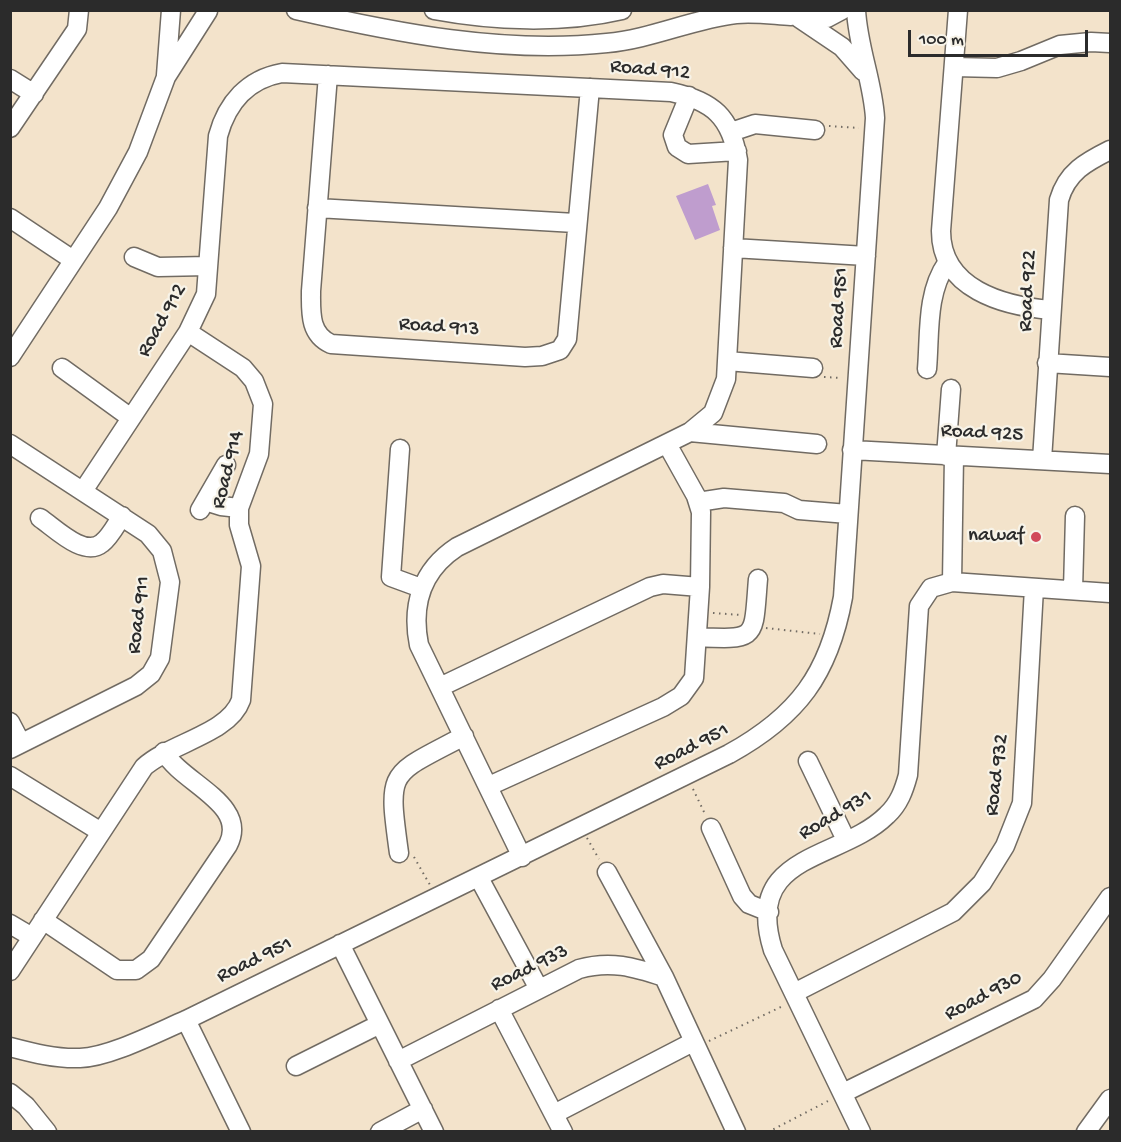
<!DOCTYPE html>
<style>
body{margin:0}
#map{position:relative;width:1121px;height:1142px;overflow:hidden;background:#f3e3cb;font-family:"Gochi Hand",sans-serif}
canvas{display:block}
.frame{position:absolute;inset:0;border:12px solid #2b2b2b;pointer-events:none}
.scale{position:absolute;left:908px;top:30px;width:180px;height:27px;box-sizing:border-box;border:3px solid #2b2b2b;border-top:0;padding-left:8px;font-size:18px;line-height:21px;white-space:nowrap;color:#2b2b2b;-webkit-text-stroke:4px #f7f3e8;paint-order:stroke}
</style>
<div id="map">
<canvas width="1121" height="1142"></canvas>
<div class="frame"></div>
<div class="scale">100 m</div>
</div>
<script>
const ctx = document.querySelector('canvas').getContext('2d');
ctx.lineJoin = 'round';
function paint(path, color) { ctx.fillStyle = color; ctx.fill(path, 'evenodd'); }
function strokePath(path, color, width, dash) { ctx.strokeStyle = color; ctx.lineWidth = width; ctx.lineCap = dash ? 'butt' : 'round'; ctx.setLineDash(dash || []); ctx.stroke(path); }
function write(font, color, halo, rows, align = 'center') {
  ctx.font = font + ' "Gochi Hand",sans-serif'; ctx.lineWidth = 4.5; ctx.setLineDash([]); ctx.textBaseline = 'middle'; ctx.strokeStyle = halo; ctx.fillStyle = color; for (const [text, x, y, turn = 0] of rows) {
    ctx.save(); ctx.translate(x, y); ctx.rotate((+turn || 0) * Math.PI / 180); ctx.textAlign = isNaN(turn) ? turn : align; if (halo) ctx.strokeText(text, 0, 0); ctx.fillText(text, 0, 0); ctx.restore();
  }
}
const building = new Path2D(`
 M708,184L716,205L712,206L720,230L695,240L676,196Z`);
const path = new Path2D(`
 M829,126L859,128
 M824,377L842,378
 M713,613L741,615
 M766,628L820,634
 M693,789L705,814
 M587,838L599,859
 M414,857L430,885
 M709,1041L783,1006
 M768,1132L830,1100`);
const minor = new Path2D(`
 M296,10C397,33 503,54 607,43C651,39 693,19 736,14C754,12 773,15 791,16
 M434,10C493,21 562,24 622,10
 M958,10L941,231C941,289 1003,306 1051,310
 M799,18L842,47L863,71
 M800,18H827L842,10
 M954,67L997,68L1021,61L1060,45L1091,42L1110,43
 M166,75L171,10
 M328,75L311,291C311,312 309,334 331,344L525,357L542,356L560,350L567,339L590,88
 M10,79L34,94
 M689,96L673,135L677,147L688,154L737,151
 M10,128L77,29L79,10
 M731,132L755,124L815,130
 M317,208L575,223
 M10,218L73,260
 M733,248L866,256
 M134,257L158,267L208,266
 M10,357L108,208L138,152L166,77L208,11
 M727,361L813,368
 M1047,363L1110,367
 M62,368L131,418
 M927,369C930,334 926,293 947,263
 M690,432L817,444
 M10,444L148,534L162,551L170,582L160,658L151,674L136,686L10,749
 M400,449L391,577L421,588
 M852,450L1110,464
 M946,456L951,389
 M1042,460L1059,200C1067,172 1086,162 1110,150
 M83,491L188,332L206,294L218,136C227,103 248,79 282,73L671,92C713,101 731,117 738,160L726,379L713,413L690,432L457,547C422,570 411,605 419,645L522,857
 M205,501L221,506L239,508
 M698,502L724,498L784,503L799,510L848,514
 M200,510L226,465
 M40,518C55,528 84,558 102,543C110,537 116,525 122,516
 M952,582L954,456
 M1073,590L1075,516
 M697,637C759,640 753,639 758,579
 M440,687L650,587L663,584L700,587
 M10,722L21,743
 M808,761L846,840
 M10,776L101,832
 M489,786L663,707L681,696L694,678L700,587L701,512L696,496L667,444
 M711,828L742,896L749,904L769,912
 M399,853C387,767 389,776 464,736
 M607,872L664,977L736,1132
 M479,878L539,989
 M43,920L117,970H136L151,959L228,845C249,804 183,784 164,752
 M10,924L32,937
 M340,944L434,1132
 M10,971L144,767C170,743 229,734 241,700L251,566L239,525V508L259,454L263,404L254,381L243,368L188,332
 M794,993L953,912L982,883L1005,846L1022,803L1034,588
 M499,1009L563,1132
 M186,1020L241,1132
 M10,1047C33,1053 56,1059 80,1058C110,1057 158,1032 186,1020L729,754C798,716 829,674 843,597L875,118C873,82 858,48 856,10
 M398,1061L579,969C610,960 634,967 664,977
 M296,1066L380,1024
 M10,1093L26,1106L47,1132
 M843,1093L1034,999L1052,979L1110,897
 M554,1114L693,1042
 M380,1132L423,1109
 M861,1132L773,950C742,852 841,861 887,815C899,804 904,790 908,775L919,606L931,588L952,582L1110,593
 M1086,1132L1110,1099`);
const markers = [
 [1036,537,6,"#d1495b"]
];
const streetNames = [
 ["Road 912",650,71,5],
 ["Road 922",1029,291,-87],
 ["Road 951",840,308,-86],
 ["Road 912",163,321,-61],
 ["Road 913",439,328,4],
 ["Road 925",982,434,3],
 ["Road 914",229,470,-76],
 ["Road 911",140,615,-83],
 ["Road 951",692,748,-27],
 ["Road 932",998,775,-83],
 ["Road 931",836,816,-30],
 ["Road 951",255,961,-26],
 ["Road 933",530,969,-26],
 ["Road 930",984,997,-28]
];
const poiNames = [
 ["nawaf",1024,537]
];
paint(building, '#bf9dce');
strokePath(minor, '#716b63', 21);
strokePath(path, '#716b63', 2, [1.5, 4.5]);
strokePath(minor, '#fff', 18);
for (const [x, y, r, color] of markers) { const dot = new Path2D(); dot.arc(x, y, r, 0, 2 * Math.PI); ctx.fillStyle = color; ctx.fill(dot); strokePath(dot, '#f7f3e8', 2); }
write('21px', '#2b2b2b', '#f7f3e8', streetNames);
write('21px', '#2b2b2b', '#f7f3e8', poiNames, 'right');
</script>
